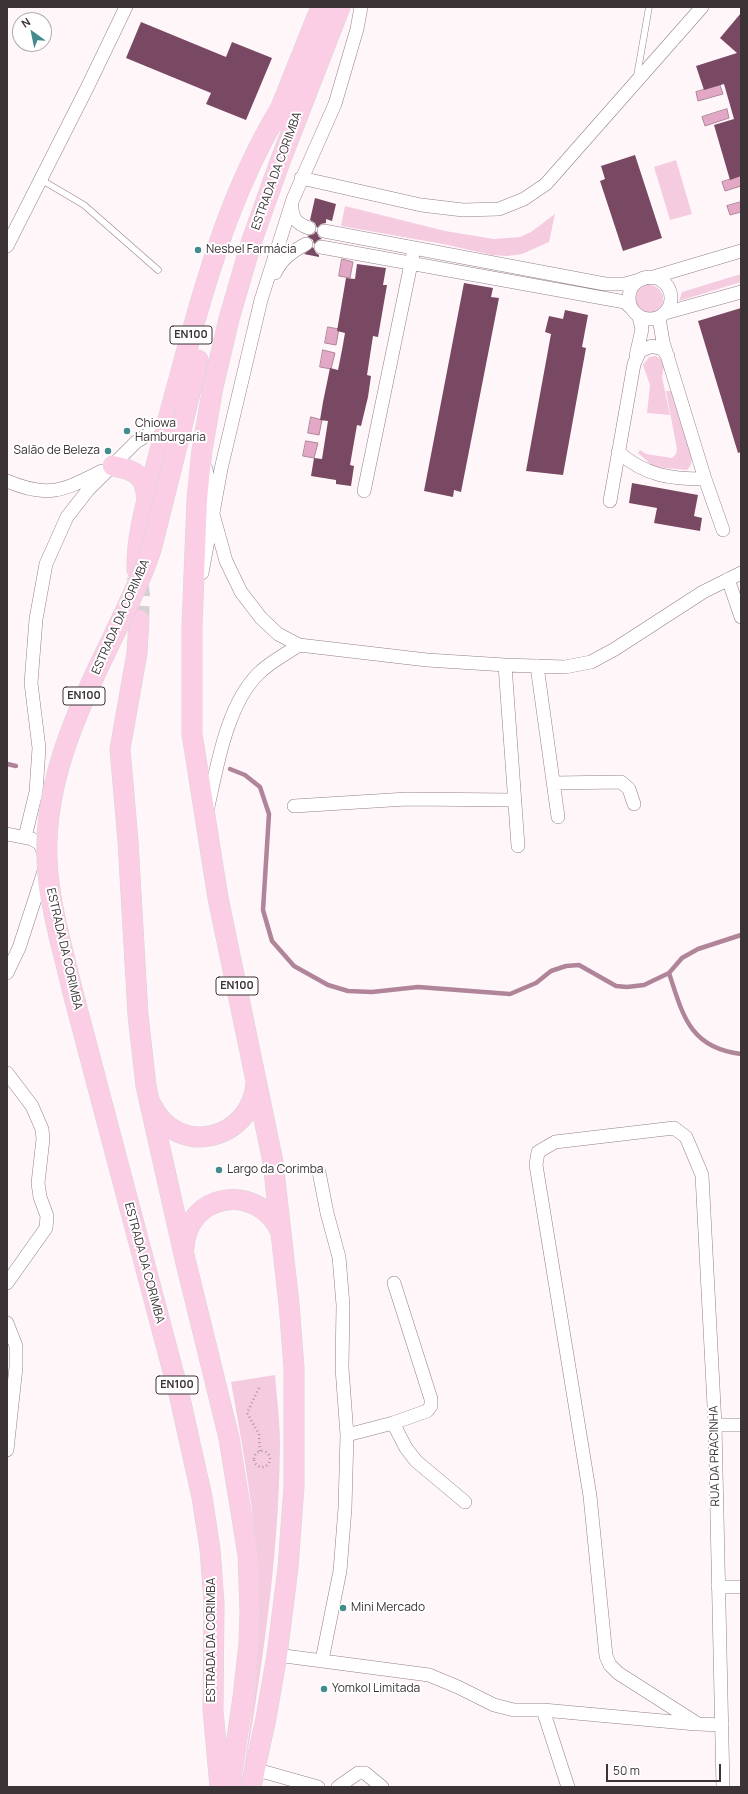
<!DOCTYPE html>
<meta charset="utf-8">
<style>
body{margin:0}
#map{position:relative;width:748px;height:1794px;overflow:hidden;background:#fff6fa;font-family:Manrope,sans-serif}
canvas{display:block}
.frame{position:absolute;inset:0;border:8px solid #3c3337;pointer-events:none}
.north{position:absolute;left:12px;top:12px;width:40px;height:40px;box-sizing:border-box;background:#fff;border:1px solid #b1adaf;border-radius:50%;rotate:327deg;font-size:11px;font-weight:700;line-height:16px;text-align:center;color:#3c3337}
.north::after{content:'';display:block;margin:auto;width:14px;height:18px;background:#438b8d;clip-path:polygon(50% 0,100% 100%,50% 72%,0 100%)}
.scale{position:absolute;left:606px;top:1764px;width:115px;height:18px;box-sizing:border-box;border:2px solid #3c3337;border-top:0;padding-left:5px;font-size:12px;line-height:14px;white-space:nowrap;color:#3c3337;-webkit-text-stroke:3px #fff;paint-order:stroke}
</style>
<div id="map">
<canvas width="748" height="1794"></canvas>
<div class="frame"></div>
<div class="north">N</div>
<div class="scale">50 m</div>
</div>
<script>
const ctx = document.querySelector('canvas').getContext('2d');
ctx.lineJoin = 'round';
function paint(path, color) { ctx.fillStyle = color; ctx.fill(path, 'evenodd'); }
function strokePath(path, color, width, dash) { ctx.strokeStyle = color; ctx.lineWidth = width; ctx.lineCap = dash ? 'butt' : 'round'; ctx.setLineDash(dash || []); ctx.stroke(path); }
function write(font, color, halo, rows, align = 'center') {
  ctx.font = font + ' Manrope,sans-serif'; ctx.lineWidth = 4; ctx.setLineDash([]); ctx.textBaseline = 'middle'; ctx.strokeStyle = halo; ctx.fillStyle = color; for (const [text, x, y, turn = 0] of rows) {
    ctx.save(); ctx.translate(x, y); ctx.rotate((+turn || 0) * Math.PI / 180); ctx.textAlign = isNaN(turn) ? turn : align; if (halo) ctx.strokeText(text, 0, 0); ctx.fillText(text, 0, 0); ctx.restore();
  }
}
const green = new Path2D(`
 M676,160L692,214L670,220L654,167Z
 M345,206L445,231L494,239L520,237L531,232L555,214L549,242L522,254L507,256L492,255L443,244L341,226Z
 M741,274V282L679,301L682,292Z
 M635 299a14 14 0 1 1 28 0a14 14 0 1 1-28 0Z
 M656,356L662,360L664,366L662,377L670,415L647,413L650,385L643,365L649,357Z
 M666,391H671L691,455C692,462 692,465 687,470L654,467L638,453L640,450L646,454L672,458L676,454L677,449Z
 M275,1375C277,1398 280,1422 280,1445C279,1560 261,1673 242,1786C250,1720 263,1651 259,1584C255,1516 243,1449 231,1382Z`);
const water = new Path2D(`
 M720,85L723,94L698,101L696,92Z
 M727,109L729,118L705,126L702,117Z
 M741,176V186L725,191L722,182Z
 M741,202V212L730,215L727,206Z
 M342,259L353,262L350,278L339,276Z
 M328,327L339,329L336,345L325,343Z
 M323,350L335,353L331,369L320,367Z
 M311,417L322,420L319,435L308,433Z
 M306,441L318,443L314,458L303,456Z`);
const stream = new Path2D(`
 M7,764L16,766
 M230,769L245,775L260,787L269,814L263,910L272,941L294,966L328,985L348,991L372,992L418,987L510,994L536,983L551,971L566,966L579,965L616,986L627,987L644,985L669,973L682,958L698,949L741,935
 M669,973C683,1016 690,1048 741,1054`);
const building = new Path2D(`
 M741,13V176L730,180L714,125L734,119L724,84L704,90L696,66L737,53L720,38Z
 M141,22L226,57L232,42L272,58L246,120L206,104L211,93L126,58Z
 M635,155L662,238L623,251L600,181L605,179L601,166Z
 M315,198L336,204L332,221L326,219V223L321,224L317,228L315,223L310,220Z
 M316,231L319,237L322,239L318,240L314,244L313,240L307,236L314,234Z
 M313,247L316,253L319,255V257L304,254Z
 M357,264L386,268L383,285H387L378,337L373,336L367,375L371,376L368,397L361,426L357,425L350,465L354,466L351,486L336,484V480L311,476L314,458L322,459L328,421L320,420L323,402L330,368L338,370L342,350L345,333L337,331L346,278L355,279Z
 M464,283L493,288L491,297L499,298L461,492L454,490L453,497L424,491Z
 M741,308V452L738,453L698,321Z
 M565,310L588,315L582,347L586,348L563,475L526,471L551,334L545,332L549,316L563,319Z
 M632,483L698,495L694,516L702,518L700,531L654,523L657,508L629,503Z`);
const primaryTunnel = new Path2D(`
 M137,576L140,595L139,620`);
const path = new Path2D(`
 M259,1388L247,1413L259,1434L260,1451
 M254 1459a8 8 0 1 1 16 0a8 8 0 1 1-16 0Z`);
const service = new Path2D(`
 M637,76L649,7
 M40,179L84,205L158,270`);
const minor = new Path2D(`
 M301,178L421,205L463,210L499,209L524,199L546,184L702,7
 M292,205C291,218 297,224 309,228
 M324,231L605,284H625L643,279
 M7,246L87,88L126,7
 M321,247L625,302L630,307
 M275,273C282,259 291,252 306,244
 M629 298a21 21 0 1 1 42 0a21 21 0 1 1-42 0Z
 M650,278L741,251
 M665,313L741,292
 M659,318L663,342L705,479L723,530
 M636,356L642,329L639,317
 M618,452C646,476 670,479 705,479
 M206,469L213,514L226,561L241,592L261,618L278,634L299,645L427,660L505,665L565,667L591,662L615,649L703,592L741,573
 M7,481C49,499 64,490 102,471
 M364,491L413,254
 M610,501L634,364L640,351L652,346L662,349L668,356
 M202,573L221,469L261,300L293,199L335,104L357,29L361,7
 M728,579L741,617
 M505,665L518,846
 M537,666L558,817
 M553,783L621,782L629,789L634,804
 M294,806L407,799L513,800
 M208,807C217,766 227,704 259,673C270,662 286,654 299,645
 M7,834L32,839L39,843L43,850L46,865L19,948L7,973
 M25,837L36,792L39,748L31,683L36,619L46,564L67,517L88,490L136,442L166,423
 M7,1073L32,1106L42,1129L43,1139L38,1183L40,1197L47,1216L46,1228L7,1283
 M319,1172L327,1213L339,1257L343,1305L342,1368L347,1435L345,1508L340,1571L322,1660
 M7,1323L16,1346V1367L7,1450
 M393,1423L406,1448L416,1461L465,1502
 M715,1425H741
 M347,1435L393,1423L427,1411L431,1406V1399L394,1283
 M718,1587H741
 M277,1655L429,1675L458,1687L494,1705L514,1710H543L696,1724
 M543,1710L568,1787
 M722,1725L698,1724L618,1673L610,1665L606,1656L590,1496L536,1165L538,1152L555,1142L674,1128L686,1137L702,1175L715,1425L723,1787
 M254,1769L318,1787
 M338,1787L358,1773H365L382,1787`);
const primary = new Path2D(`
 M275,122L321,7
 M186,410L198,360
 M113,466C136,470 146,476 147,501
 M137,570C136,532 149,495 158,458C168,417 180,376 191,335C213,256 237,181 279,111
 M139,620L137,653L120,749L128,841L138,1015L146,1086L185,1259L229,1438L248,1555L250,1611L249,1644L243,1697L230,1787
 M73,993L179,1394L202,1497L210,1549L214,1603L213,1710L220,1787
 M152,1106C178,1158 251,1140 256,1084
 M184,1248C187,1192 258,1182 281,1232
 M251,1787L266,1718L277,1655L288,1568L294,1486V1368L289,1304L273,1162L218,898L192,734V626L197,499L202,450L213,387L229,319L252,240L281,159L340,7`);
const primaryBridge = new Path2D(`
 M73,993C64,954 52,915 48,874C37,762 103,668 144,569L151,550L186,410`);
const markers = [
 [198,250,4,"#438b8d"],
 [127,431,4,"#438b8d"],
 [108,451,4,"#438b8d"],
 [219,1170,4,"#438b8d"],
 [343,1608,4,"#438b8d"],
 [324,1689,4,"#438b8d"]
];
const shields = [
 [191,335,42],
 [84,696,42],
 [237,986,42],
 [177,1385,42]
];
const shieldNames = [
 ["EN100",191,335],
 ["EN100",84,696],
 ["EN100",237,986],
 ["EN100",177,1385]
];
const streetNames = [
 ["ESTRADA DA CORIMBA",277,171,-70],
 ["ESTRADA DA CORIMBA",121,617,-66],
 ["ESTRADA DA CORIMBA",64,949,77],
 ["ESTRADA DA CORIMBA",144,1263,75],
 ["RUA DA PRACINHA",715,1456,-91],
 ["ESTRADA DA CORIMBA",212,1640,-90]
];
const poiNames = [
 ["Nesbel Farmácia",206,250],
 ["Chiowa",135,424],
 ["Hamburgaria",135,438],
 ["Salão de Beleza",100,451,"right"],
 ["Largo da Corimba",227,1170],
 ["Mini Mercado",351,1608],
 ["Yomkol Limitada",332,1689]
];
paint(green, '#f5cbdf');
paint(water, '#e2a8c5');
strokePath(water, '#b0859a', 1);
strokePath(stream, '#b0859a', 4.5);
paint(building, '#794862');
strokePath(primaryTunnel, '#d8cfd3', 20, [20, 10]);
strokePath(service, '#937f89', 7);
strokePath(minor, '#937f89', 14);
strokePath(primary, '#d8d6d7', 21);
strokePath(path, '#a49b9f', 2.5, [1, 3]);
strokePath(service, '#fff', 6);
strokePath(minor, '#fff', 13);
strokePath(primary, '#fbcee6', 20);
strokePath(primaryBridge, '#d8d6d7', 21, []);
strokePath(primaryBridge, '#fbcee6', 20);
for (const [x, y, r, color] of markers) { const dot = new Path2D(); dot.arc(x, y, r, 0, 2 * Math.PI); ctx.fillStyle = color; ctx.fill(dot); strokePath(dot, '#fff', 1.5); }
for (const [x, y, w] of shields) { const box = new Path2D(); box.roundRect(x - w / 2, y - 9, w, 18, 3); ctx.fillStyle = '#fff'; ctx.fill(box); strokePath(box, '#3c3337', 1); }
write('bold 11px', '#3c3337', null, shieldNames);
write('12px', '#3c3337', '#fff', streetNames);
write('12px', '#3c3337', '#fff', poiNames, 'left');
</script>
